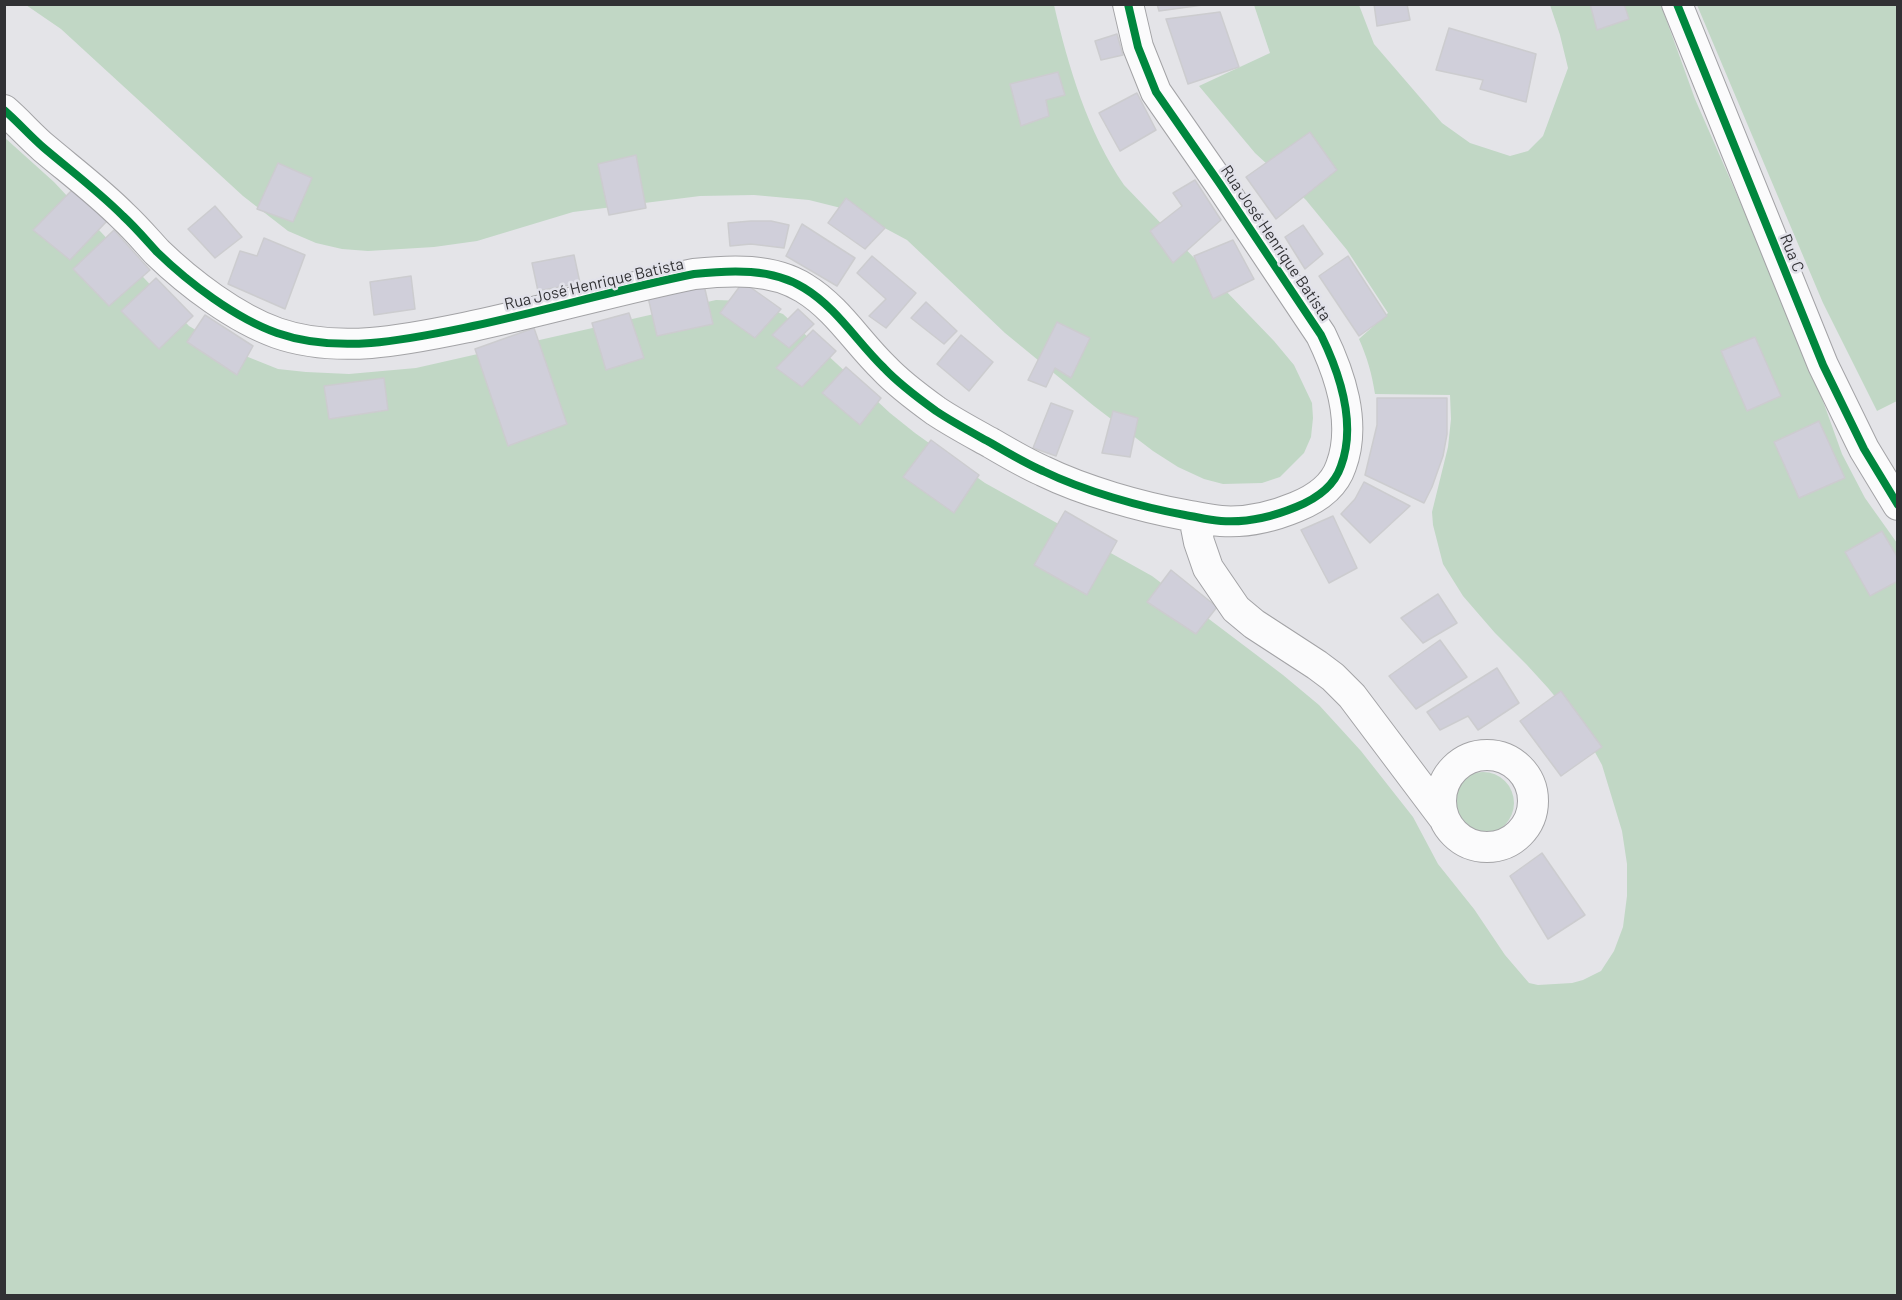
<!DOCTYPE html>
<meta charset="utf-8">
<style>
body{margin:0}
#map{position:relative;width:1902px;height:1300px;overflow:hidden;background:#e4e4e8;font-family:Barlow,sans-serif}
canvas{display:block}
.frame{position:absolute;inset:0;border:6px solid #313134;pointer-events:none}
</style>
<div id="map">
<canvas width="1902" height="1300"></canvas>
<div class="frame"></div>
</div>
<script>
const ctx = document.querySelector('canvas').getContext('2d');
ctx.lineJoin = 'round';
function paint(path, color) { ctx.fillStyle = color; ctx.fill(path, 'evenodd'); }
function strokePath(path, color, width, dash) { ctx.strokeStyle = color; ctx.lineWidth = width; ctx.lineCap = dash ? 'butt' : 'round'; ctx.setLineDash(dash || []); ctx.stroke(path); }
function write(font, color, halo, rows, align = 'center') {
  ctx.font = font + ' Barlow,sans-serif'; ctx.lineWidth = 5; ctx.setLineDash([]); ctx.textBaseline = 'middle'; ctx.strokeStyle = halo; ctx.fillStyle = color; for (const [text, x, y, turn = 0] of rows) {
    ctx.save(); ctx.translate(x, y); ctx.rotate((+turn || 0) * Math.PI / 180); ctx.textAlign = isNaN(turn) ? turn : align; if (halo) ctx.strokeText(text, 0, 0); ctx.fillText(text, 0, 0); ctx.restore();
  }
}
const green = new Path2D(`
 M26,5H1054C1068,66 1088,133 1124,185L1274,341L1294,365L1312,403L1313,418L1311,437L1304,453L1280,477L1262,483L1223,484L1204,479L1178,467L1153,451L1094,406L1005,333L907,240L853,211L809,200L754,195L700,196L573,212L477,241L434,247L368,251L342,249L316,243L288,231L243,196L61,29Z
 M1254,5H1359L1374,44L1442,123L1470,143L1510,156L1528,151L1543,136L1568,68L1560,35L1550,5H1661L1695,99L1804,348L1842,454L1865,498L1897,543V1295H5L4,137L54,182L189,326L228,349L278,369L306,372L349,374L416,368L716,300L746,301L783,314L890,413L915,433L985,483L1152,576L1283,675L1319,705L1361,751L1413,817L1438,864L1474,909L1505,955L1529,983L1538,985L1572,983L1583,980L1601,971L1614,951L1623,927L1627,896V864L1622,831L1602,765L1590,743L1575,721L1548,688L1527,665L1495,633L1463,596L1443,564L1433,525L1432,512L1448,447L1451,419L1450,395L1375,394C1372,374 1367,357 1359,339L1388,313L1347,250L1306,200L1255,153L1199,86L1270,53Z
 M1697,5H1897V401L1877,411L1823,303Z
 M1452 803a31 31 0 1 1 62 0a31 31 0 1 1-62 0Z`);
const building = new Path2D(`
 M1157,4H1210L1159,11Z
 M1374,4H1407L1410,20L1377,26Z
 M1590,4H1624L1629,19L1597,30Z
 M1220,12L1239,67L1188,84L1166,19Z
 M1449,28L1536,54L1526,102L1480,89L1483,80L1436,70Z
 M1117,34L1123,55L1101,60L1095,41Z
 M1058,72L1065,95L1046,100L1049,116L1021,126L1010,84Z
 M1137,93L1156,130L1120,151L1099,113Z
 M1310,132L1337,170L1276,219L1246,177Z
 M636,155L646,208L609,215L598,164Z
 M278,163L312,178L293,222L257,209Z
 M1195,180L1221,220L1173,263L1150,231L1182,206L1173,193Z
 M73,189L107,221L70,260L33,230Z
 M846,198L885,228L865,249L828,223Z
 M215,206L242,237L215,258L188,229Z
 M751,221H771L789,225L784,248L751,244L730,246L728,223Z
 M802,224L855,258L837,286L786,256Z
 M1303,225L1323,254L1305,269L1285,237Z
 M114,230L150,270L109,306L73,269Z
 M264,238L305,255L285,309L228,284L240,251L257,256Z
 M1233,240L1254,279L1213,299L1194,256Z
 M574,255L580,283L538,291L532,263Z
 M872,256L916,293L886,328L869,316L886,299L857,273Z
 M1348,256L1387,316L1359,336L1319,276Z
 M411,276L415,309L374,315L370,282Z
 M156,278L193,316L159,349L121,311Z
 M743,282L781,309L755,338L720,313Z
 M704,285L713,324L657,336L648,297Z
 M926,302L957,331L944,344L911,318Z
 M798,309L814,324L789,348L772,335Z
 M629,313L644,358L606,370L592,323Z
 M205,315L253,346L237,375L187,342Z
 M1057,322L1090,338L1071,378L1055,368L1046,387L1028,380Z
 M534,328L567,424L508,446L475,349Z
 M813,330L836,351L802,387L776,368Z
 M961,335L993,362L969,391L937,364Z
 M1755,337L1781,396L1747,411L1721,351Z
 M846,367L881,398L860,425L822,393Z
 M384,378L388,410L329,419L324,386Z
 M1377,398H1447V434L1443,456L1432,487L1424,503L1365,475L1377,425Z
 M1051,403L1073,411L1056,456L1033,448Z
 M1113,411L1138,418L1130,457L1102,453Z
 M1819,421L1845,478L1799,498L1774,442Z
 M931,440L979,475L954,513L903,477Z
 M1364,482L1410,506L1370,543L1341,514L1355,499Z
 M1065,511L1117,541L1087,595L1034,565Z
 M1333,516L1357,568L1329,583L1301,530Z
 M1882,531L1898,558V581L1870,596L1845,552Z
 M1171,570L1217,607L1196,634L1147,602Z
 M1438,594L1457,623L1423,643L1401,618Z
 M1440,640L1467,677L1416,709L1389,676Z
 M1497,668L1519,703L1478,730L1468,716L1440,730L1427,712Z
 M1561,691L1602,747L1561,776L1520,721Z
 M1542,853L1585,915L1548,939L1510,876Z`);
const street = new Path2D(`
 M1677,4L1823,365L1864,449L1898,505
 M4,110C18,122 30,136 44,148C70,170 98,191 123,216C135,227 146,240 157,252C189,283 235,318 277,333C340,355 410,339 473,326C547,310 620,289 694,274C731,270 772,268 804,288C837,308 857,342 884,368C899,384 918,398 936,411C954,423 973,433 991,443C1008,453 1025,463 1043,471C1084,491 1141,507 1185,515C1197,517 1209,520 1221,521C1247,523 1272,517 1296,507C1316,499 1334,487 1341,466C1357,423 1340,374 1321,335L1220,184L1156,92L1138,47L1128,4
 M1194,517L1199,542L1208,568L1236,609L1254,624L1317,665L1333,677L1352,696L1443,817
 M1441 801a46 46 0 1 1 92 0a46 46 0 1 1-92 0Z`);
const cycleway = new Path2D(`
 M1677,4L1823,365L1864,449L1898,505
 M4,110C18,122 30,136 44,148C70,170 98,191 123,216C135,227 146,240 157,252C189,283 235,318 277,333C340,355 410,339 473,326C547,310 620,289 694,274C731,270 772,268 804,288C837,308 857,342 884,368C899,384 918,398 936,411C954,423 973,433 991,443C1008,453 1025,463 1043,471C1084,491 1141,507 1185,515C1197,517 1209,520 1221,521C1247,523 1272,517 1296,507C1316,499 1334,487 1341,466C1357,423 1340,374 1321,335L1220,184L1156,92L1138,47L1128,4`);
const streetNames = [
 ["Rua José Henrique Batista",1276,243,56],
 ["Rua C",1792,253,68],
 ["Rua José Henrique Batista",594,284,-13]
];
paint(green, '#c1d7c5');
paint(building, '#d0cfda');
strokePath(building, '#cccccf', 1.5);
strokePath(street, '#a3a3a6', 32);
strokePath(street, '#fbfbfc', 30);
strokePath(cycleway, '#00873e', 8);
write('16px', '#313134', '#e2e2ea', streetNames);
</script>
